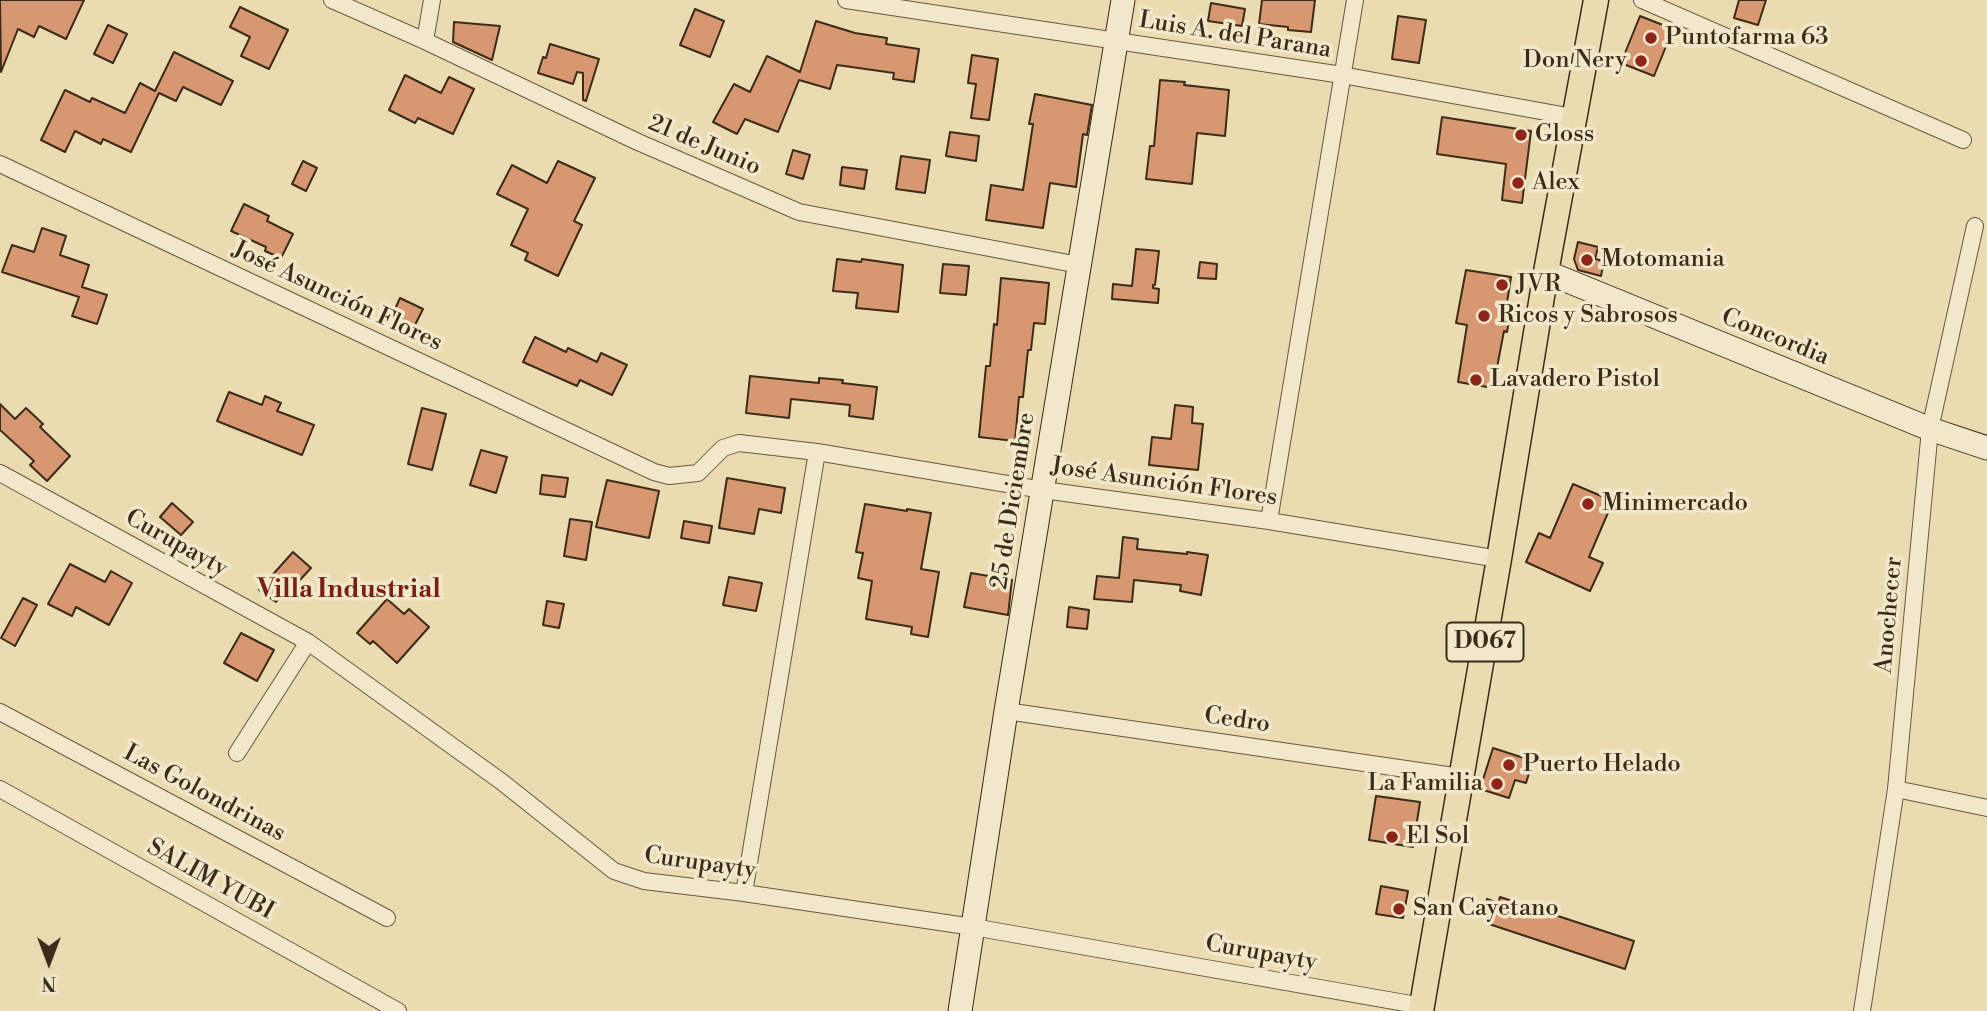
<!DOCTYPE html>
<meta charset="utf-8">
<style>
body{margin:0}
#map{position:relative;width:1987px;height:1011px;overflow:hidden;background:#eadbb1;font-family:"Libre Bodoni",serif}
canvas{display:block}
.north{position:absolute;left:14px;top:927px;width:70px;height:70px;-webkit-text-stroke:5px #f1e8cc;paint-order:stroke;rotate:180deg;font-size:19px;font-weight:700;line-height:28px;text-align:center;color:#3c2b18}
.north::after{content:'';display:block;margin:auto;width:24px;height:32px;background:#3c2b18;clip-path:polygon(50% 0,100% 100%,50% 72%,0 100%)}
</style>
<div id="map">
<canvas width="1987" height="1011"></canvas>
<div class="north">N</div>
</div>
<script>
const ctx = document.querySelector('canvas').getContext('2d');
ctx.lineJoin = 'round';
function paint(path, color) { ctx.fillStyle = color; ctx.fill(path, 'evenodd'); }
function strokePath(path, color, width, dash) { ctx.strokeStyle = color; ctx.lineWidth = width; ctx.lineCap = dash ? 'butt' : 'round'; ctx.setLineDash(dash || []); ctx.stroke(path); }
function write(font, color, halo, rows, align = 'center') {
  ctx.font = font + ' "Libre Bodoni",serif'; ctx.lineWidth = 7; ctx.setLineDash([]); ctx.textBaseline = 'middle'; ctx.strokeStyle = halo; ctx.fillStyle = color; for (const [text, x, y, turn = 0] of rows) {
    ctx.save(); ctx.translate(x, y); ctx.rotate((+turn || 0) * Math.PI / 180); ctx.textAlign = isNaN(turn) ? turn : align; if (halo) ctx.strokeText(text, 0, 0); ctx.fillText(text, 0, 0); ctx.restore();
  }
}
const building = new Path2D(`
 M0,0H84L66,39L39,26L34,37L18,29L1,72Z
 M1262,0H1315L1311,32L1288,30V27L1259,24Z
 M1739,0H1766L1758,25L1734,18Z
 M1211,3L1245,9L1242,26L1208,21Z
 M240,7L288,30L269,69L241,56L250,37L230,27Z
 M695,9L724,21L710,57L680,45Z
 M1398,16L1426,20L1419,63L1392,59Z
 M1640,16L1673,29L1654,76L1621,63Z
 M816,21L855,33L887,38L886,44L919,49L914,82L893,79L894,73L837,65L830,89L799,80L778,132L745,119L737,134L713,122L734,84L750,92L767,56L800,72Z
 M454,22L500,26L492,60L453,42Z
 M108,25L127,34L113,63L94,54Z
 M550,44L599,59L586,101L583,100V73L577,72L573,84L538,73L543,57L546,58Z
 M174,52L233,81L221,105L183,87L176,101L159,93L131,152L103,139L101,144L75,131L65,152L41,140L65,90L90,102L92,98L125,113L140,83L155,91Z
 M972,55L998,59L989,120L971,118L976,84L968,83Z
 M405,75L441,93L449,77L474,89L453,134L418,118L415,123L389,110Z
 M1160,80L1185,82L1184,85L1229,90L1225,136L1197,133L1192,184L1146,179L1150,146H1154Z
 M1035,94L1092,105L1087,135L1083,134L1076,187L1050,183L1043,228L986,220L991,185L1023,190L1033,124H1029Z
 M1442,117L1531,131L1522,203L1502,200L1506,164L1437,154Z
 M950,132L979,136L976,161L946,156Z
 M793,150L810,155L803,179L786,174Z
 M901,156L930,160L925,193L896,189Z
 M303,161L317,168L306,191L292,184Z
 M558,161L595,178L574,221L582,225L558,276L525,260L528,253L511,245L528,209L497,194L512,165L547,183Z
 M842,167L867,170L864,189L840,185Z
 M244,204L269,216L267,221L293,234L281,258L265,251L266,247L231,231Z
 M42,228L66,236L60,255L89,265L82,287L107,295L97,324L72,316L79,297L2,272L12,245L34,252Z
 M1578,242L1598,247L1595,259L1604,261L1601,276L1578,270L1574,259Z
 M1136,249L1159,251L1155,285H1153V288L1159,289L1158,303L1112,299L1113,284L1132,286Z
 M837,259L861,262L862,259L903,265L898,312L856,308L858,293L833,291Z
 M1200,262L1217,264L1216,279L1198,278Z
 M943,264L969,266L966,295L940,293Z
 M1466,270L1511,277L1506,309L1511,310L1507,332L1504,331L1493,388L1458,382L1467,325L1456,323Z
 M1001,278L1049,283L1045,324L1034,323L1031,350H1028L1023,397H1019L1015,441L979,437L986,366H990L994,324L997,325Z
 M400,298L423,309L414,327L392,316Z
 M535,337L566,352L568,348L597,362L601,353L627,365L612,395L580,380L577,386L523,362Z
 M750,376L819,383V378L843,380L842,383L877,387L873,419L849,416L850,405L791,399L789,418L746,413Z
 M229,392L262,405L265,396L281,403L277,411L314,425L302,455L217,421Z
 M0,404L15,419L26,408L43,424L40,427L70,456L47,481L30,465L34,461L0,430Z
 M1175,405L1193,407L1192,423L1203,424L1198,470L1149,465L1152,437L1171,439Z
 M422,408L446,414L432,470L408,464Z
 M481,450L507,457L496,493L470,485Z
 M542,475L568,478L565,497L540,494Z
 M727,478L785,488L781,513L759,509L754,534L719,528Z
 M607,480L659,491L649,538L596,527Z
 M1573,484L1613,501L1589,557L1603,563L1590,591L1526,562L1539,533L1550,538Z
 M172,503L193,522L181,535L160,517Z
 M865,504L907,511V509L931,513L921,569L939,572L928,637L911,634L912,627L866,619L872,581L858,578L863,553L856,552Z
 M570,519L592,522L586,560L564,556Z
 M684,521L712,526L709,543L681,538Z
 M1123,537L1138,539L1137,549L1187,554V552L1208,555L1201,595L1180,591L1181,585L1134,580L1132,602L1094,599L1097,576L1119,578Z
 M293,552L311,568L288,593L285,590L276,602L259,590Z
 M70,564L105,582L111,571L132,583L109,625L76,607L72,616L48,604Z
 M971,573L1012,580L1008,615L964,607Z
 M729,577L762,583L756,611L723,605Z
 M23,598L37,605L15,646L1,638Z
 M387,599L404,614L409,609L429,627L397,663L373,641L370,644L357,633Z
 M547,601L564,604L559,628L543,625Z
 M1069,607L1089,610L1087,629L1067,627Z
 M241,633L274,650L257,681L224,663Z
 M1493,748L1533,761L1526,783L1515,780L1509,798L1480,789Z
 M1376,796L1420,802L1413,847L1369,840Z
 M1381,886L1408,891L1403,918L1376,914Z
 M1500,897L1634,941L1625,969L1489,924L1491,917L1482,914L1487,899L1498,903Z`);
const street = new Path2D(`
 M332,0L425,41L638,142L799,212L1079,265
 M846,0L1342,75L1573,117
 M1642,0L1963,140
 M425,41L432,0
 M0,164L654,472L669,476L698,473L723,448L739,443L817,452L1043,490L1269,521L1499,559
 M0,473L308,642L502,782L614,871L644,881L744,893L973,927L1422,1006
 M1269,521L1355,0
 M1006,711L1461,777
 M0,712L387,918
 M237,753L308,642
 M0,789L398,1011
 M1896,789L1987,808
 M744,893L817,452
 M1862,1011L1896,789L1930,429L1975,226`);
const secondary = new Path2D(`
 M1546,272L1930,429L1987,448
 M960,1011L1006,711L1123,0`);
const primary = new Path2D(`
 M1421,1011L1499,559L1546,272L1596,0`);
const markers = [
 [1651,38,7,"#8f2418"],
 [1641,61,7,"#8f2418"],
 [1521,135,7,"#8f2418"],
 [1518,183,7,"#8f2418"],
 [1587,260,7,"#8f2418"],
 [1502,285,7,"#8f2418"],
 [1484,316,7,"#8f2418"],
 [1476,380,7,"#8f2418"],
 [1588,504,7,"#8f2418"],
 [1509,765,7,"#8f2418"],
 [1497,784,7,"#8f2418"],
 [1392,837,7,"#8f2418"],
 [1399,909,7,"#8f2418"]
];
const shields = [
 [1485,642,77]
];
const shieldNames = [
 ["D067",1485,642]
];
const streetNames = [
 ["Luis A. del Parana",1235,36,9],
 ["21 de Junio",704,146,23],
 ["José Asunción Flores",337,297,25],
 ["Concordia",1775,338,22],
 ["José Asunción Flores",1164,483,8],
 ["25 de Diciembre",1014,501,-81],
 ["Curupayty",176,544,29],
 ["Anochecer",1890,615,-85],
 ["Cedro",1237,721,8],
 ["Las Golondrinas",204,794,28],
 ["Curupayty",700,864,8],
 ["SALIM YUBI",210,880,29],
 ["Curupayty",1261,954,10]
];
const poiNames = [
 ["Puntofarma 63",1665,38],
 ["Don Nery",1627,61,"right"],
 ["Gloss",1535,135],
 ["Alex",1532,183],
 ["Motomania",1601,260],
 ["JVR",1516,285],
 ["Ricos y Sabrosos",1498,316],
 ["Lavadero Pistol",1490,380],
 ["Minimercado",1602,504],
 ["Puerto Helado",1523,765],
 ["La Familia",1483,784,"right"],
 ["El Sol",1406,837],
 ["San Cayetano",1413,909]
];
const neighbourhoodNames = [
 ["Villa Industrial",349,591]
];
paint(building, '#d79771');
strokePath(building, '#3c2b18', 2);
strokePath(street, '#68573e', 18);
strokePath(secondary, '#3c2b18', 25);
strokePath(primary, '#3c2b18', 27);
strokePath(street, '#f1e8cc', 16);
strokePath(secondary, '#f1e8cc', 23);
strokePath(primary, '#eadbb1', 24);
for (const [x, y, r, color] of markers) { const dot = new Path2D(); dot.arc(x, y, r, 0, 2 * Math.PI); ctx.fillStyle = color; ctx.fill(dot); strokePath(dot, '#f1e8cc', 2.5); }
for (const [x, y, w] of shields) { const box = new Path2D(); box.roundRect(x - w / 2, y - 19.5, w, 39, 5); ctx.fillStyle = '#f1e8cc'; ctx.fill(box); strokePath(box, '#3c2b18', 2); }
write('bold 23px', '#3c2b18', null, shieldNames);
write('24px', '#3c2b18', '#f1e8cc', streetNames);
write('24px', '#3c2b18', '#f1e8cc', poiNames, 'left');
write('bold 26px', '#7a1f14', '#f1e8cc', neighbourhoodNames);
</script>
